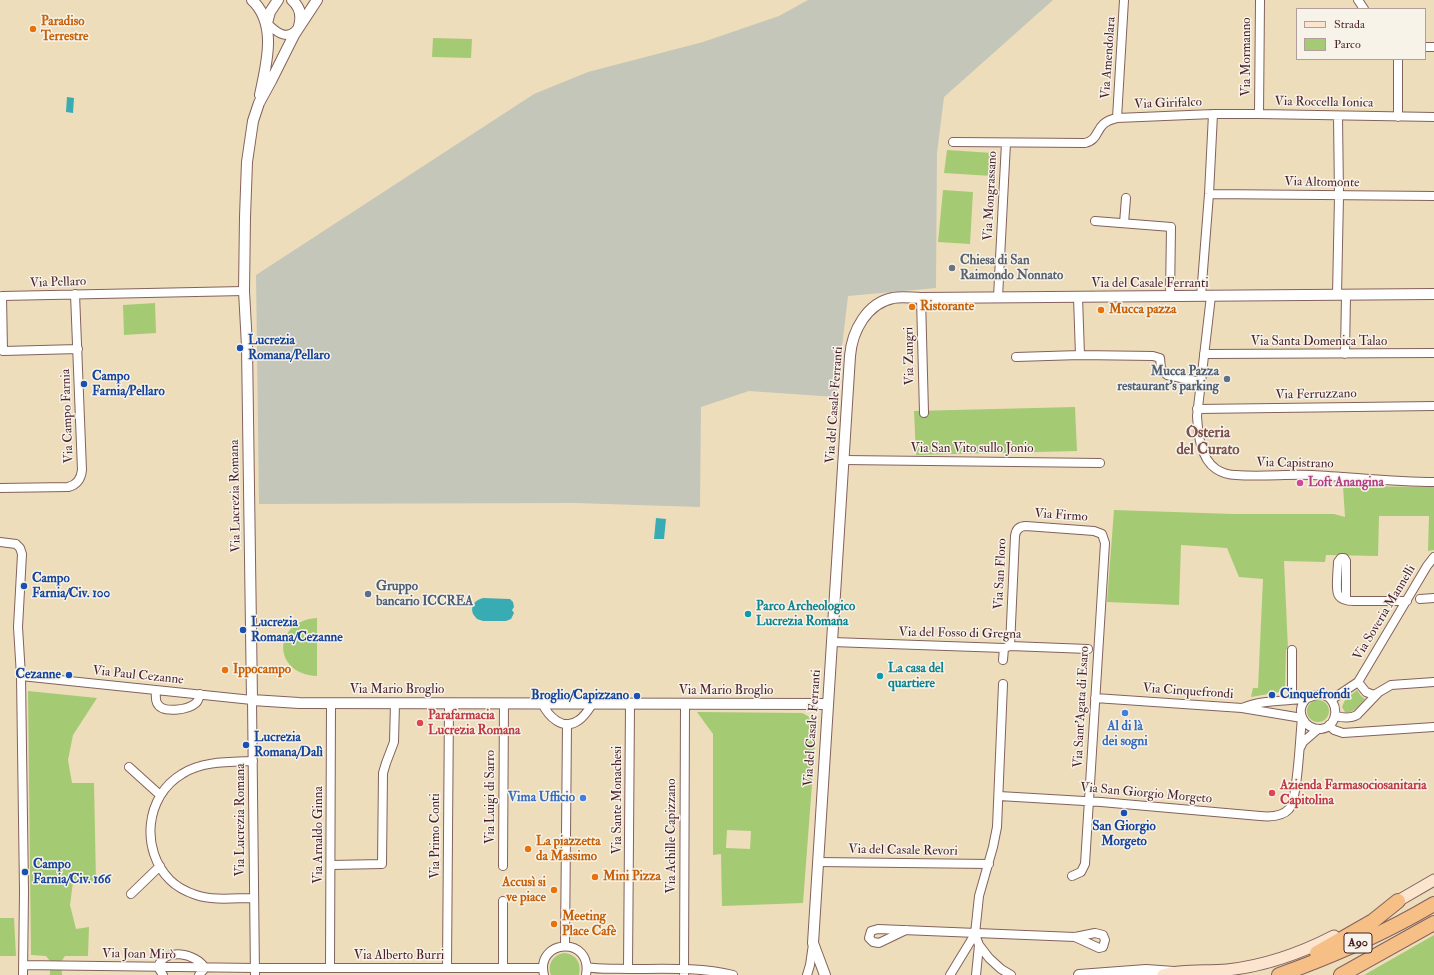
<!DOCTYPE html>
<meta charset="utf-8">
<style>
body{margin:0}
#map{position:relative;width:1434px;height:975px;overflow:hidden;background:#edb;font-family:"IM FELL Double Pica",serif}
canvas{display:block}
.legend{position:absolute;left:1296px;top:8px;width:130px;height:52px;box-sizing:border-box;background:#f7f3e8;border:1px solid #b29e9c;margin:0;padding:5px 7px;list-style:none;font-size:12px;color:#4a1f2b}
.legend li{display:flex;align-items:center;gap:8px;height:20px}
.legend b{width:20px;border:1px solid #b29e9c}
</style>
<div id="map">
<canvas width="1434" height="975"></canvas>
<ul class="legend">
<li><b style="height:5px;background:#fbe5cf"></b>Strada</li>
<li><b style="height:11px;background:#a5ca74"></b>Parco</li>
</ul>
</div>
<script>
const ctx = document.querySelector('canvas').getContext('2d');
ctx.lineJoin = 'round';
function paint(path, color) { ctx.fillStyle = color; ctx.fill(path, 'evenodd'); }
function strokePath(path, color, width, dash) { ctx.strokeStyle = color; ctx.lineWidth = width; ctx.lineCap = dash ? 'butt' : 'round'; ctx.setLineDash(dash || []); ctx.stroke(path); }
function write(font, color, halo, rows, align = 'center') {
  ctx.font = font + ' "IM FELL Double Pica",serif'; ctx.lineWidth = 3; ctx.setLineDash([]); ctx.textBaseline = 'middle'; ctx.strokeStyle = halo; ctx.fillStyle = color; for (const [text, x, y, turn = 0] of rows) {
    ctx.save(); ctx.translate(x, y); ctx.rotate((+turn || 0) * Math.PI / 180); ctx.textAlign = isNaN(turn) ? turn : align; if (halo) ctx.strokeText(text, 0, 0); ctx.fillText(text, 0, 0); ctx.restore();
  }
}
const industrial = new Path2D(`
 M808,0H1053L944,97L937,153L936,288L848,296L836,397L749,391L701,407L700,507L575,503L259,504L256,275L534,94L588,72L703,42L779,16Z`);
const green = new Path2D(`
 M433,38L472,39L471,58L432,57Z
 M947,150L993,153L992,176L944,173Z
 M943,190L973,192L970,244L938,242Z
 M155,303L156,333L124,335L123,305Z
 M1075,407L1077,451L916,455L914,411Z
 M1343,486L1434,487V550L1428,551L1429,516H1379L1378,556L1326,555L1325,562L1284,561L1288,649H1286L1285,691L1251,697L1253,688H1258L1263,579L1239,577L1227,548L1181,545L1179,605L1107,602L1114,510L1233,514H1334L1345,517Z
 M317,618V676C272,674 272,621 317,618Z
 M1357,690L1361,696L1365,699C1359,705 1354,714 1345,712L1342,707L1345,700Z
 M28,691L97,698L73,735L68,760L72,783H94L96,882H73L70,905L76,929L89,927L88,956H65L61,962L62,975H50V961L46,956L31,955Z
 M1307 711a11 11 0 1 1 22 0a11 11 0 1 1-22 0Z
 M697,712L802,713C811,717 814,721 816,731L803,903L722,906L721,854L713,855V734ZM727,830L751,831L750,849L726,848Z
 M0,918H14L16,956H0Z
 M1434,935V975H1364Z
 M564,953C576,954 582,963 579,975H551C547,964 553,955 564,953Z`);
const water = new Path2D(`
 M67,97L74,98L73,113L66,112Z
 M656,518L666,519L664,539H654Z
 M483,598L510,599L513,602L514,607L512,610L514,613L511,619L506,621H483L477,619L473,614C470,606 475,600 483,598Z`);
const minor = new Path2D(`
 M1358,0L1364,9
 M267,23C275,31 286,41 296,30
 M1425,47H1434
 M1398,59V117
 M1259,114L1260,0
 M1117,118L1124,0
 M953,142L1085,143C1102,139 1093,123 1117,118L1213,114H1259L1434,117
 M1209,194L1434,196
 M1095,221L1171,227L1170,297
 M1124,223L1126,198
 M1337,295L1339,196L1338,116
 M1201,296L1209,194L1213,114
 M1211,296L1197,416C1198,433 1200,458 1216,469C1222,473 1229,475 1236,475C1261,477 1287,474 1312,475C1352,477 1394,482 1434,482
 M998,297L1006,143
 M1078,297L1080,355
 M921,298L924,413
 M78,349L3,351L2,296L244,291
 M1204,354L1434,353
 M1345,354L1346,295
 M1016,357L1080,355L1153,356L1160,358L1161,369L1167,375L1200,382
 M1197,409L1434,406
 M844,460L1100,463
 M0,488L68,487C77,485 81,479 82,470L75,294
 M0,542L16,544L20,548L22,554L18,627L21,676L24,891L23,975
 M1420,599L1434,598
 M1346,600V561L1344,558H1341L1338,562C1338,568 1335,592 1339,596C1342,600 1349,601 1354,601H1407
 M832,642L1004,648L1010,646L1088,649
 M1010,646L1015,536C1016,529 1020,526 1026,526L1094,531L1102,534L1105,543L1085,864L1081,872L1072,876
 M1003,660L1004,648
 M21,676L252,700L255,975
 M1358,682L1366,692L1374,695L1391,685L1434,682
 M1003,684L997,827L993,847L979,896L975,934L979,945L989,958L1001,969L1011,975
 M156,690C156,694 155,699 157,703C162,714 188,710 196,703C198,701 199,698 200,694
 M1095,698L1242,708C1261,700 1284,701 1303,699C1311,699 1315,692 1324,695C1340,700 1339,727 1321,729C1305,730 1294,712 1306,699
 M1292,699V650
 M1331,700L1358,682L1427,566L1434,557
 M542,703C548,716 563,732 579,720C585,716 589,709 593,703
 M1242,708L1302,718
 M1335,716C1343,718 1350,719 1357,715L1378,693
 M1329,725L1334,730L1343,733L1434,727
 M1300,748L1303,742L1318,729
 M253,761C230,762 202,761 182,774C145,796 140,850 170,880C177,887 187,892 196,895C214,901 235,898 254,898
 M129,767L160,795
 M999,796L1101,802L1260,816C1270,817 1282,817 1289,809C1298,800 1300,734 1302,718
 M818,862L989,864
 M331,865L382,864L383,773L386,763L394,742L395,703
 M503,866L504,703
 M131,894L160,866
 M503,901V968
 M906,930L879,943L873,942L869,938L871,931L878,929L1075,937L1095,933L1103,935L1105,940L1103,947L1099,948L1075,937
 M565,946L567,724
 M23,965L255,968H543
 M587,967C601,970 615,968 630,969C664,969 700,967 733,975
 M330,968L331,703
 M447,968L449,703
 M628,969L630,704
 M163,975L158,967C164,947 196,953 205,968L199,975
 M544,975C535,939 593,935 586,975
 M684,975L685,704
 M807,975L810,965L813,944
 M950,975L975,934
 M976,975L979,945`);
const tertiary = new Path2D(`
 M252,0C278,24 266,65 260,95
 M292,0C300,7 302,16 299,26
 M317,0L294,35L271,81L259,103L253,121L247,162L245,217L244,291L247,346L252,700L299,703L828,704
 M267,23L270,12L278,0
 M825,975L813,943L850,356C852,331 867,303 893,298C902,296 912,298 921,298L1434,294
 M1079,975L1146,970L1174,972`);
const secondary = new Path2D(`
 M1391,905L1434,880
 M1163,975C1183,969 1206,972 1227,970C1264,966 1301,953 1334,936`);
const motorway = new Path2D(`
 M1317,953L1373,921L1398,901
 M1279,975C1333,956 1385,933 1434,904
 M1341,975L1434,923`);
const markers = [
 [33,29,4,"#e8710a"],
 [952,268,4,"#6b7280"],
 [912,307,4,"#e8710a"],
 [1101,310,4,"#e8710a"],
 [240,348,4,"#1a4fb4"],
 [1227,379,4,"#5c6f8a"],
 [84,384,4,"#1a4fb4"],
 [1300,483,4,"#d1479c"],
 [24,586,4,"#1a4fb4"],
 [368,594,4,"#5c6f8a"],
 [748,614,4,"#0f9aa8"],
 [243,630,4,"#1a4fb4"],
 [225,670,4,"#e8710a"],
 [69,675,4,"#1a4fb4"],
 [880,676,4,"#0f9aa8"],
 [1272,695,4,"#1a4fb4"],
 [637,696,4,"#1a4fb4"],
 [1125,713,4,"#3f7fe0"],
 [420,723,4,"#e0444e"],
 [246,745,4,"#1a4fb4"],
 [1272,793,4,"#e0444e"],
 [583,798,4,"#3f7fe0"],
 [1124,813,4,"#1a4fb4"],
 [528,849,4,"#e8710a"],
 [25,872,4,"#1a4fb4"],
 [595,877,4,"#e8710a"],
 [554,890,4,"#e8710a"],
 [554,924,4,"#e8710a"]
];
const shields = [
 [1358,943,28]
];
const shieldNames = [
 ["A90",1358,943]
];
const foodNames = [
 ["Paradiso",41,22],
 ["Terrestre",41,37],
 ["Ristorante",920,307],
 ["Mucca pazza",1109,310],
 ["Ippocampo",233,670],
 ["La piazzetta",536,842],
 ["da Massimo",536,857],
 ["Mini Pizza",603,877],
 ["Accusì si",546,883,"right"],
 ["ve piace",546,898,"right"],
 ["Meeting",562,917],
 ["Place Cafè",562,932]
];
const streetNames = [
 ["Via Mormanno",1247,57,-90],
 ["Via Amendolara",1109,58,-86],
 ["Via Roccella Ionica",1324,103,1],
 ["Via Girifalco",1168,104,-2],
 ["Via Altomonte",1322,183,1],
 ["Via Mongrassano",991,196,-87],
 ["Via Pellaro",58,283,-2],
 ["Via del Casale Ferranti",1150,284],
 ["Via Santa Domenica Talao",1319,342],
 ["Via Zungri",910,356,-91],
 ["Via Ferruzzano",1316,395,-1],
 ["Via del Casale Ferranti",835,405,-86],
 ["Via Campo Farnia",68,416,-92],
 ["Via San Vito sullo Jonio",972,449],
 ["Via Capistrano",1295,464,1],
 ["Via Lucrezia Romana",236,496,-91],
 ["Via Firmo",1061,516,4],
 ["Via San Floro",1001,574,-87],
 ["Via Soveria Mannelli",1385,613,-59],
 ["Via del Fosso di Gregna",960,634,1],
 ["Via Paul Cezanne",138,676,6],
 ["Via Mario Broglio",397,690],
 ["Via Mario Broglio",726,691],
 ["Via Cinquefrondi",1188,692,4],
 ["Via Sant'Agata di Esaro",1082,707,-87],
 ["Via del Casale Ferranti",813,728,-86],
 ["Via San Giorgio Morgeto",1146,794,5],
 ["Via Luigi di Sarro",491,797,-90],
 ["Via Sante Monachesi",618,800,-90],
 ["Via Lucrezia Romana",241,820,-90],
 ["Via Arnaldo Ginna",319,835,-90],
 ["Via Primo Conti",436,836,-90],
 ["Via Achille Capizzano",672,836,-90],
 ["Via del Casale Revori",903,851,1],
 ["Via Joan Mirò",139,955,1],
 ["Via Alberto Burri",399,956]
];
const worshipNames = [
 ["Chiesa di San",960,261],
 ["Raimondo Nonnato",960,276]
];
const transitNames = [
 ["Lucrezia",248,341],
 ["Romana/Pellaro",248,356],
 ["Campo",92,377],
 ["Farnia/Pellaro",92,392],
 ["Campo",32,579],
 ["Farnia/Civ. 100",32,594],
 ["Lucrezia",251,623],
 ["Romana/Cezanne",251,638],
 ["Cezanne",61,675,"right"],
 ["Cinquefrondi",1280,695],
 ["Broglio/Capizzano",629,696,"right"],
 ["Lucrezia",254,738],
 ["Romana/Dalì",254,753],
 ["San Giorgio",1124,827,"center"],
 ["Morgeto",1124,842,"center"],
 ["Campo",33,865],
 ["Farnia/Civ. 166",33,880]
];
const serviceNames = [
 ["Mucca Pazza",1219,372],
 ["restaurant's parking",1219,387],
 ["Gruppo",376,587,"left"],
 ["bancario ICCREA",376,602,"left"]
];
const hotelNames = [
 ["Loft Anangina",1308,483]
];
const cultureNames = [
 ["Parco Archeologico",756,607],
 ["Lucrezia Romana",756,622],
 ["La casa del",888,669],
 ["quartiere",888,684]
];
const healthNames = [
 ["Parafarmacia",428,716],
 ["Lucrezia Romana",428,731],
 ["Azienda Farmasociosanitaria",1280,786],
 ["Capitolina",1280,801]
];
const shopNames = [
 ["Al di là",1125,727],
 ["dei sogni",1125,742],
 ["Vima Ufficio",575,798,"right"]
];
const quarterNames = [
 ["Osteria",1208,434],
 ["del Curato",1208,451]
];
paint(industrial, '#c3c6b9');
paint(green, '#a5ca74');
paint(water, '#39abb3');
strokePath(minor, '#83625d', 10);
strokePath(tertiary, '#83625d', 12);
strokePath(secondary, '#83625d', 13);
strokePath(motorway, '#83625d', 16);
strokePath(minor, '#fff', 8);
strokePath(tertiary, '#fff', 10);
strokePath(secondary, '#fbe5cf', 11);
strokePath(motorway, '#f5bf86', 14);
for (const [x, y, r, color] of markers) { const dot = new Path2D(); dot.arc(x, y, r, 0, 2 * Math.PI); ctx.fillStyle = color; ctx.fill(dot); strokePath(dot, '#f7f3e8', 1.5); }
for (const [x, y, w] of shields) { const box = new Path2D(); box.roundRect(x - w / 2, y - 10, w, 20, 3); ctx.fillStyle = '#f7f3e8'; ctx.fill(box); strokePath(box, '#4a1f2b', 1); }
write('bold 12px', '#4a1f2b', null, shieldNames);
write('bold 13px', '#c56008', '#f7f3e8', foodNames, 'left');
write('13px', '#4a1f2b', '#f7f3e8', streetNames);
write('bold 13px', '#5b616d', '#f7f3e8', worshipNames, 'left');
write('bold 13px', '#164399', '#f7f3e8', transitNames, 'left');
write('bold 13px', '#4e5e75', '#f7f3e8', serviceNames, 'right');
write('bold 13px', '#b23c85', '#f7f3e8', hotelNames, 'left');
write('bold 13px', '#0d838f', '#f7f3e8', cultureNames, 'left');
write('bold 13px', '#be3a42', '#f7f3e8', healthNames, 'left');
write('bold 13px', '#366cbe', '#f7f3e8', shopNames);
write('bold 15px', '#7a514c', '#f7f3e8', quarterNames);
</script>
